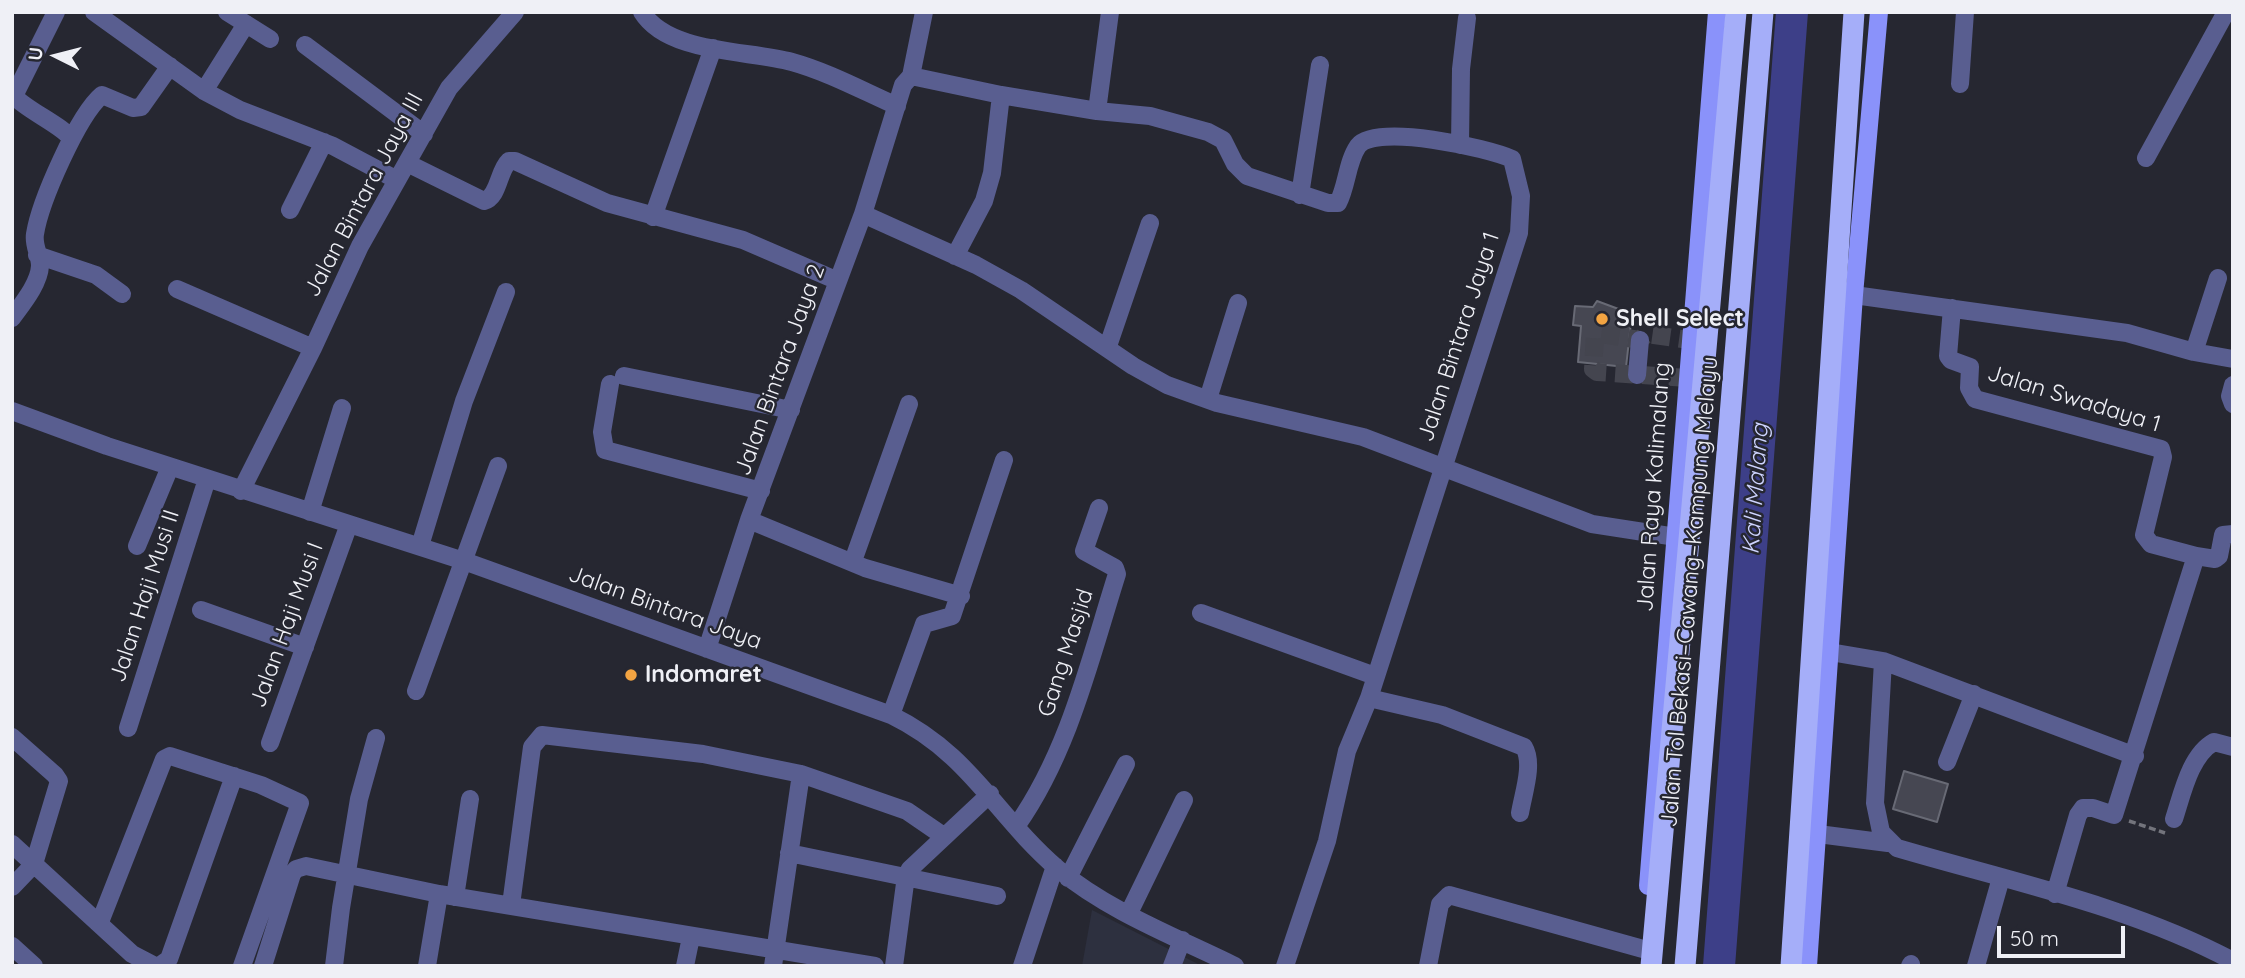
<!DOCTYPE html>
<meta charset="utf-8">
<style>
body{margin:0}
#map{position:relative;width:2245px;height:978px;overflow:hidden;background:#262731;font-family:Quicksand,sans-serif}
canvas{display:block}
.frame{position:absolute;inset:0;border:14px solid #eff0f6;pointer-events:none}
.north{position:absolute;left:21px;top:21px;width:70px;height:70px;-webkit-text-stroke:5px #262731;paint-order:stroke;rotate:276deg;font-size:19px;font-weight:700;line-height:28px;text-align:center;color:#eff0f6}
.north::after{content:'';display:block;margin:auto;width:24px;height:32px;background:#eff0f6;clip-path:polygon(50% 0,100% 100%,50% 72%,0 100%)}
.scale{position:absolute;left:1997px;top:926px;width:128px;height:32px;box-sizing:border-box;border:4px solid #eff0f6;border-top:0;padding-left:9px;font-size:21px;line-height:24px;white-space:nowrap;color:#eff0f6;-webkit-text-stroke:5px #262731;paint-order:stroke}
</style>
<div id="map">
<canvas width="2245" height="978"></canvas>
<div class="frame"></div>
<div class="north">U</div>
<div class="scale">50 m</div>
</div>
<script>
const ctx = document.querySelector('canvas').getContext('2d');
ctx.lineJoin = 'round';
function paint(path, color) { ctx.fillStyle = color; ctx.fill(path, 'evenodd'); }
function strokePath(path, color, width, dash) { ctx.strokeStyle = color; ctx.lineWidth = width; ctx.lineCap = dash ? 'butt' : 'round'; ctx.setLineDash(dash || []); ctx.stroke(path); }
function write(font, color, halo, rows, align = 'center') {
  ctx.font = font + ' Quicksand,sans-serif'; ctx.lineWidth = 5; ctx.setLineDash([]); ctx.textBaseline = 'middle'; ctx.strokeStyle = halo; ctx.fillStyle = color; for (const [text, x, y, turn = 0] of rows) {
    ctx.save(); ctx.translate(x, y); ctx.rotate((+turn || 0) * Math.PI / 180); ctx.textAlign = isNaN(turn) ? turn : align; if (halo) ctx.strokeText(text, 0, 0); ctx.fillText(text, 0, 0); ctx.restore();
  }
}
const built = new Path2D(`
 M1092,910L1200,965L1199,966H1082Z`);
const river = new Path2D(`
 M1719,966L1792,12`);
const building = new Path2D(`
 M1597,301L1632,314L1626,367L1578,362L1581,326L1573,325L1575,306L1593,307Z
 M1904,771L1948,784L1937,822L1893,809Z`);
const minorTunnel = new Path2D(`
 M1687,378L1597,372L1593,369L1595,336L1601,334L1640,340L1646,334L1689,340`);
const path = new Path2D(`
 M2129,821L2165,833`);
const minor = new Path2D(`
 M56,12L14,96C26,110 65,127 71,139
 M94,12L204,91L240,110L333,146L397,180
 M227,12L270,39
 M642,12C668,54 749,50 792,62C828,72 863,91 897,106
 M305,45L424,134
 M911,76L924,12
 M1960,84L1965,12
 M204,91L246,24
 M1097,111L1110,12
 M1460,145L1461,69L1467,18
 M2146,158L2226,12
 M407,163L484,201C499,197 498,171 509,161H515L607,203L743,240L838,281
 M1300,195L1320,65
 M290,210L324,142
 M863,214L976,265L1021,290L1133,366L1167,385L1217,403L1363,437L1592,524L1676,537
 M653,217L713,48
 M37,255L96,275L122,294
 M955,256L984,201L992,173L1001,95
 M177,289L313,348
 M1854,295L2127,333L2194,352L2233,359
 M1952,308L1948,356L1951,360L1970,367L1969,388L1975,399L2161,449L2163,457L2144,535L2151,544L2196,556L2114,815L2093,808H2083L2078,815L2055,894
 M12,318C22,304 39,284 40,266C40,254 33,246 35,234C40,202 78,115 102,95L133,108L141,107L170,66
 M1108,346L1150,223
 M2194,352L2218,278
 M1637,375L1640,340
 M624,376L791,410
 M610,384L602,432L605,450L761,491
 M2233,385L2230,396L2233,404
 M1208,399L1238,303
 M12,411L107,446L464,561L891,715C971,754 995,815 1058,869C1108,911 1176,937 1235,966
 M241,491L313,348L360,246L449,88L515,12
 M310,512L342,408
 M749,520L865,568L961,596
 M137,546L170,467
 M420,546L464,401L506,292
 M2196,556L2215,559L2219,556L2223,535L2233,534
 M853,561L909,404
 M201,610L305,647
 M1201,613L1375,676
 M707,649L749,520L863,214L903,85L911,76L1001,95L1097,111L1150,116L1208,132L1223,140L1235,164L1247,176L1328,203H1338C1347,186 1347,162 1358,146C1376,123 1488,148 1512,159L1521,196L1519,233L1369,698L1347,751L1327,841L1285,966
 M1830,652L1883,661L1875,803L1881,832L1897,848C2009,881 2130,906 2233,961
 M1883,661L2135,756
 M416,691L498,466
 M1369,698L1442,715L1524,747C1534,764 1523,794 1520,813
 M891,715L924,624L952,616L1004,460
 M128,728L207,479
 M12,737L55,775L59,781L34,864L12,887
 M270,743L349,524
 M1947,762L1974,694
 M2174,819C2182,795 2190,755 2214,742L2233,747
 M1017,825C1069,751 1090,659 1117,574L1115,568L1084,551L1099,508
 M1818,834L1888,843
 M12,844L132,954L155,966
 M789,853L997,896
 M1068,878L1126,764
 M455,897L470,799
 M511,905L532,747L542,735L703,754L801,774L907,811L942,835
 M1129,913L1184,800
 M100,922L164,759L170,756L261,785L300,803L242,966
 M12,946L34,966
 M159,966L169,959L234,776
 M263,966L292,874L296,869L306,866L439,894L875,966
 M334,966L341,908L359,799L376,738
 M427,966L439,894
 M685,966L691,937
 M773,966L801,774
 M894,966L906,876L910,869L990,794
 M1022,966L1055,866
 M1172,966L1182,940
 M1428,966L1440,904L1449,895L1643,949
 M1910,966L1911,964
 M1976,966L2001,878`);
const major = new Path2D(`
 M1648,886L1717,12
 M1808,966L1854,295L1879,12`);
const highway = new Path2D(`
 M1651,966L1736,12
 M1685,966L1763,12
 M1791,966L1854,12`);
const markers = [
 [1602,319,7,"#f3a442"],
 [631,675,7,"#f3a442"]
];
const streetNames = [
 ["Jalan Bintara Jaya III",364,195,-62],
 ["Jalan Bintara Jaya 1",1459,337,-72],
 ["Jalan Bintara Jaya 2",780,370,-70],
 ["Jalan Swadaya 1",2074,399,17],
 ["Jalan Raya Kalimalang",1654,487,-86],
 ["Jalan Tol Bekasi–Cawang–Kampung Melayu",1690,592,-85],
 ["Jalan Haji Musi II",145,596,-72],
 ["Jalan Bintara Jaya",665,608,20],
 ["Jalan Haji Musi I",287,625,-70],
 ["Gang Masjid",1066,653,-72]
];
const poiNames = [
 ["Shell Select",1616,319],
 ["Indomaret",645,675]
];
const waterNames = [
 ["Kali Malang",1756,489,-86]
];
paint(built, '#2d303f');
strokePath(river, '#3d3f88', 32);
paint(building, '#464752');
strokePath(building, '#686a75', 2);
strokePath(minorTunnel, '#44454f', 18, [18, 9]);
strokePath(path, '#73747c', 3.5, [7, 3.5]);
strokePath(minor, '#595e90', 18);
strokePath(major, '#8a92fa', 18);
strokePath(highway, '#a5aef9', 21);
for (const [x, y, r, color] of markers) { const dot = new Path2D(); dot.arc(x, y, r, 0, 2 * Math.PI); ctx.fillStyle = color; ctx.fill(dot); strokePath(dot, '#262731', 2.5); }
write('23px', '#eff0f6', '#262731', streetNames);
write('bold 23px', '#eff0f6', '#262731', poiNames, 'left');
write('italic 24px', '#ced4ff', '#262731', waterNames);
</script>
